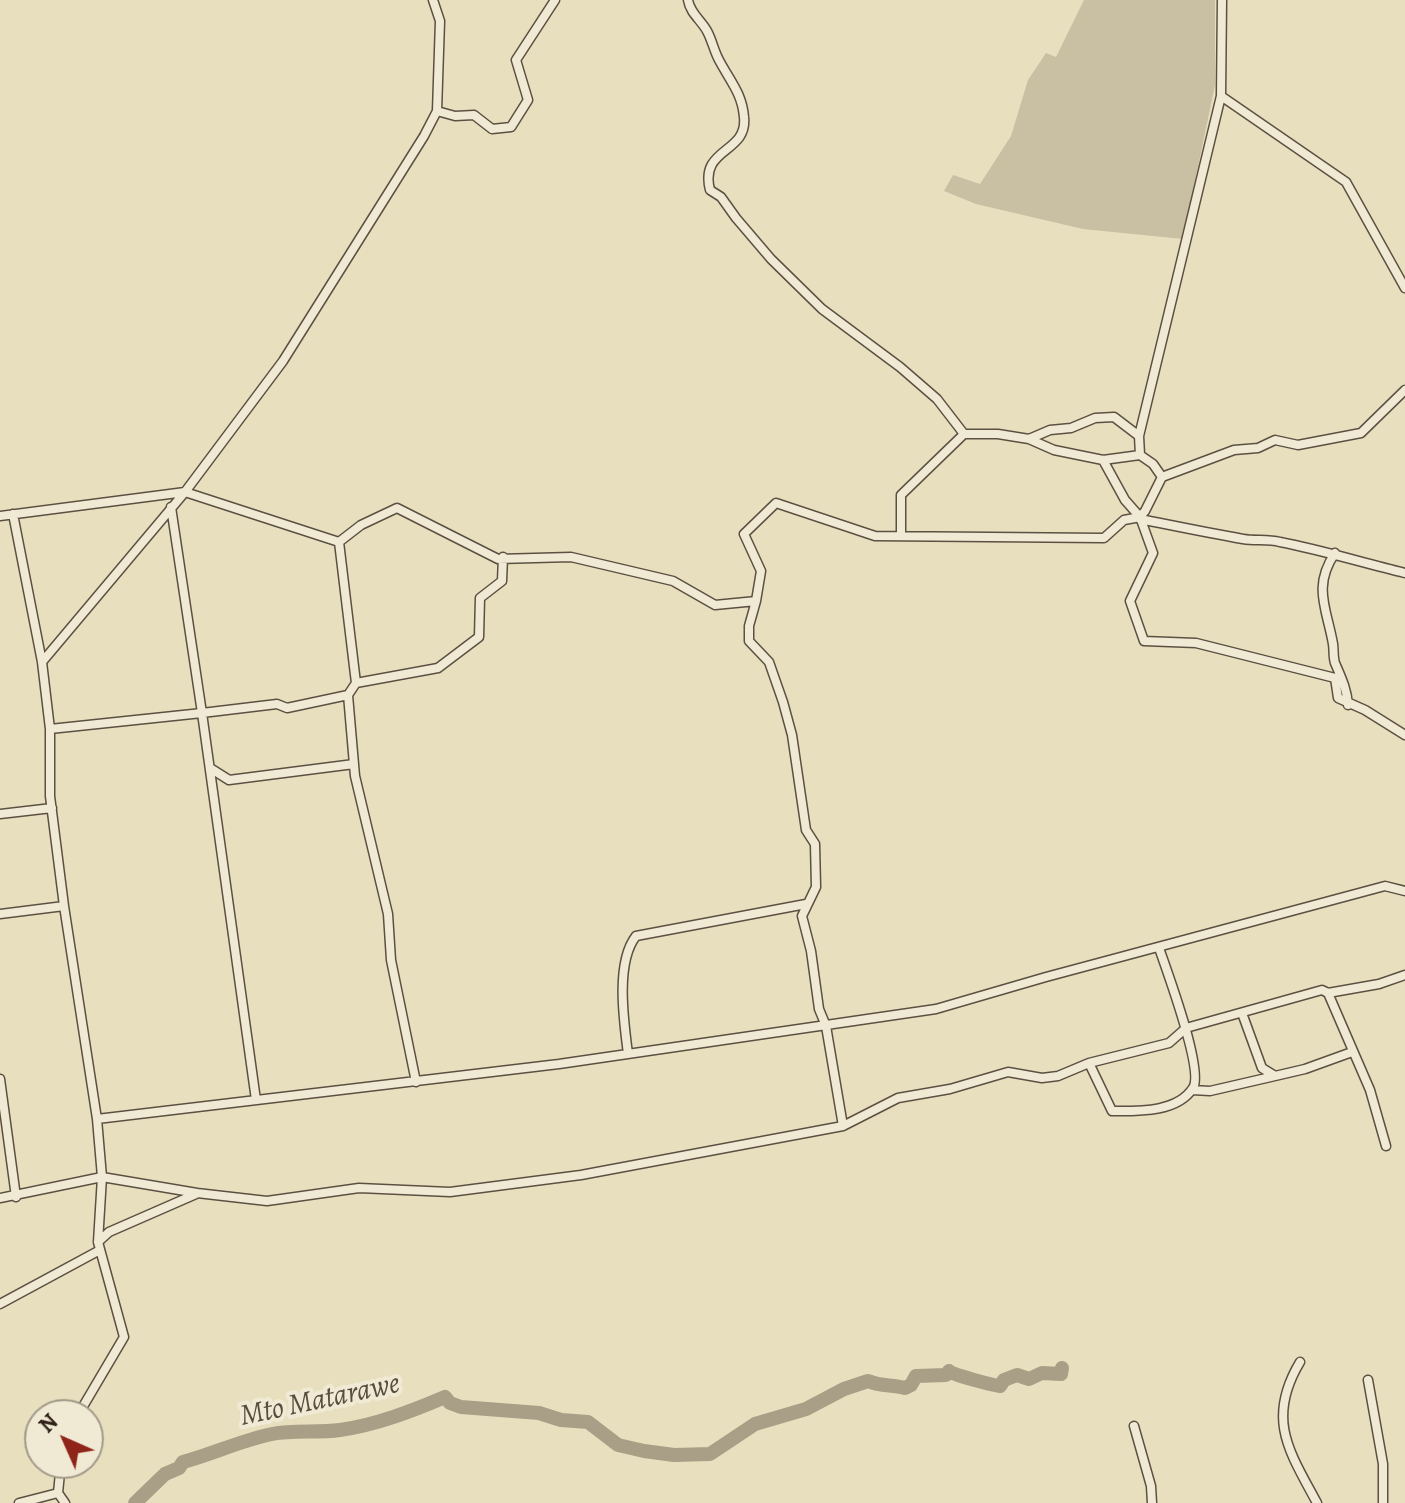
<!DOCTYPE html>
<style>
body{margin:0}
#map{position:relative;width:1405px;height:1503px;overflow:hidden;background:#e8dfbe;font-family:Alegreya,serif}
canvas{display:block}
.north{position:absolute;left:24px;top:1399px;width:80px;height:80px;box-sizing:border-box;background:#f0ead5;border:2px solid #a39a89;border-radius:50%;rotate:315deg;font-size:22px;font-weight:700;line-height:32px;text-align:center;color:#2f2118}
.north::after{content:'';display:block;margin:auto;width:28px;height:36px;background:#8f2418;clip-path:polygon(50% 0,100% 100%,50% 72%,0 100%)}
</style>
<div id="map">
<canvas width="1405" height="1503"></canvas>
<div class="north">N</div>
</div>
<script>
const ctx = document.querySelector('canvas').getContext('2d');
ctx.lineJoin = 'round';
function paint(path, color) { ctx.fillStyle = color; ctx.fill(path, 'evenodd'); }
function strokePath(path, color, width, dash) { ctx.strokeStyle = color; ctx.lineWidth = width; ctx.lineCap = dash ? 'butt' : 'round'; ctx.setLineDash(dash || []); ctx.stroke(path); }
function write(font, color, halo, rows, align = 'center') {
  ctx.font = font + ' Alegreya,serif'; ctx.lineWidth = 8; ctx.setLineDash([]); ctx.textBaseline = 'middle'; ctx.strokeStyle = halo; ctx.fillStyle = color; for (const [text, x, y, turn = 0] of rows) {
    ctx.save(); ctx.translate(x, y); ctx.rotate((+turn || 0) * Math.PI / 180); ctx.textAlign = isNaN(turn) ? turn : align; if (halo) ctx.strokeText(text, 0, 0); ctx.fillText(text, 0, 0); ctx.restore();
  }
}
const green = new Path2D(`
 M1084,0H1215V85L1183,239L1083,229L976,204L944,191L953,175L980,184L1011,136L1028,80L1046,53L1056,57Z`);
const river = new Path2D(`
 M135,1503L165,1474L179,1468L183,1462C213,1454 242,1440 272,1434C294,1430 318,1433 340,1430C376,1425 412,1411 445,1397L450,1403L461,1407L539,1413L561,1420L588,1422L618,1445L644,1451L674,1455L710,1454L755,1424L806,1409L844,1389L868,1381C882,1387 892,1384 905,1388L911,1385L916,1376L946,1375L949,1371C953,1375 992,1385 1000,1386L1004,1380L1017,1375L1029,1379L1042,1373L1061,1374L1062,1368`);
const minor = new Path2D(`
 M688,0C690,13 701,20 707,31C712,40 714,51 719,60C730,81 742,93 744,117C748,154 699,147 710,190L721,197L736,218L771,259L822,309L900,367L937,399L964,434L901,495V536
 M1222,0L1221,96L1346,182L1405,288
 M437,111L455,116L474,115L492,129L511,127L528,100L516,60L555,0
 M964,434H998L1029,439L1050,430L1071,428L1095,418L1114,417L1139,436
 M1029,439L1054,450L1103,460L1140,455
 M1103,460L1125,500L1140,517L1153,553L1130,601L1144,641L1196,643L1335,678L1338,698L1365,710L1405,735
 M1162,477L1234,450L1258,448L1275,440L1298,445L1361,433L1405,390
 M171,507L202,713L277,704L287,708L348,695L356,683L339,542
 M13,514L42,662L50,729V796L64,906L97,1119L102,1177L98,1242L124,1337L78,1415
 M0,516L185,492L283,361L424,136L437,111L440,21L433,0
 M1140,519C1175,526 1209,533 1243,539C1255,541 1268,539 1280,542C1322,550 1363,563 1405,573
 M1335,553C1312,587 1327,609 1333,644C1334,650 1333,657 1335,663C1341,677 1347,689 1348,705
 M756,601L749,626V641L769,662L783,702L792,735L806,830L815,844L816,887L802,916L811,951L819,1009L826,1026L843,1126
 M42,662L185,492L339,542L361,525L397,508L498,559L571,557L673,581L715,605L756,601L761,571L744,534L776,503L875,536L1104,538L1124,520L1140,517L1145,511L1162,477L1153,464L1140,455L1139,436L1221,96
 M356,683L438,668L479,637L480,598L502,581L503,557
 M348,695L355,776L388,914L391,960L416,1082
 M50,729L202,713L256,1100
 M210,768L229,780L354,764
 M0,814L52,808
 M0,914L64,906
 M1328,993L1370,1090L1386,1146
 M1242,1013L1262,1068L1275,1076L1305,1069L1352,1052
 M628,1054C624,1022 615,963 636,936L806,904
 M1089,1063L1112,1111C1137,1111 1177,1113 1193,1088C1204,1071 1167,971 1159,948
 M0,1079L16,1197
 M1192,1090L1210,1091L1275,1076
 M97,1119L559,1064L936,1009L1046,977L1385,886L1405,891
 M0,1198L102,1177L197,1193L267,1201L359,1188L450,1192L581,1175L843,1126L898,1098L950,1089L1008,1072L1042,1078L1058,1076L1089,1063L1169,1043L1186,1028L1322,990L1328,993L1379,984L1405,975
 M98,1242L109,1232L196,1194
 M0,1304L100,1250
 M1300,1362C1266,1419 1289,1451 1317,1503
 M1368,1380L1383,1464V1503
 M1134,1426L1151,1486L1152,1503
 M58,1493L61,1463
 M19,1503L58,1493L65,1503`);
const waterNames = [
 ["Mto Matarawe",320,1401,-12]
];
paint(green, '#c9bfa2');
strokePath(river, '#a99e86', 14);
strokePath(minor, '#5d5042', 11);
strokePath(minor, '#f0ead5', 8);
write('italic 30px', '#5a4d3e', '#f0ead5', waterNames);
</script>
